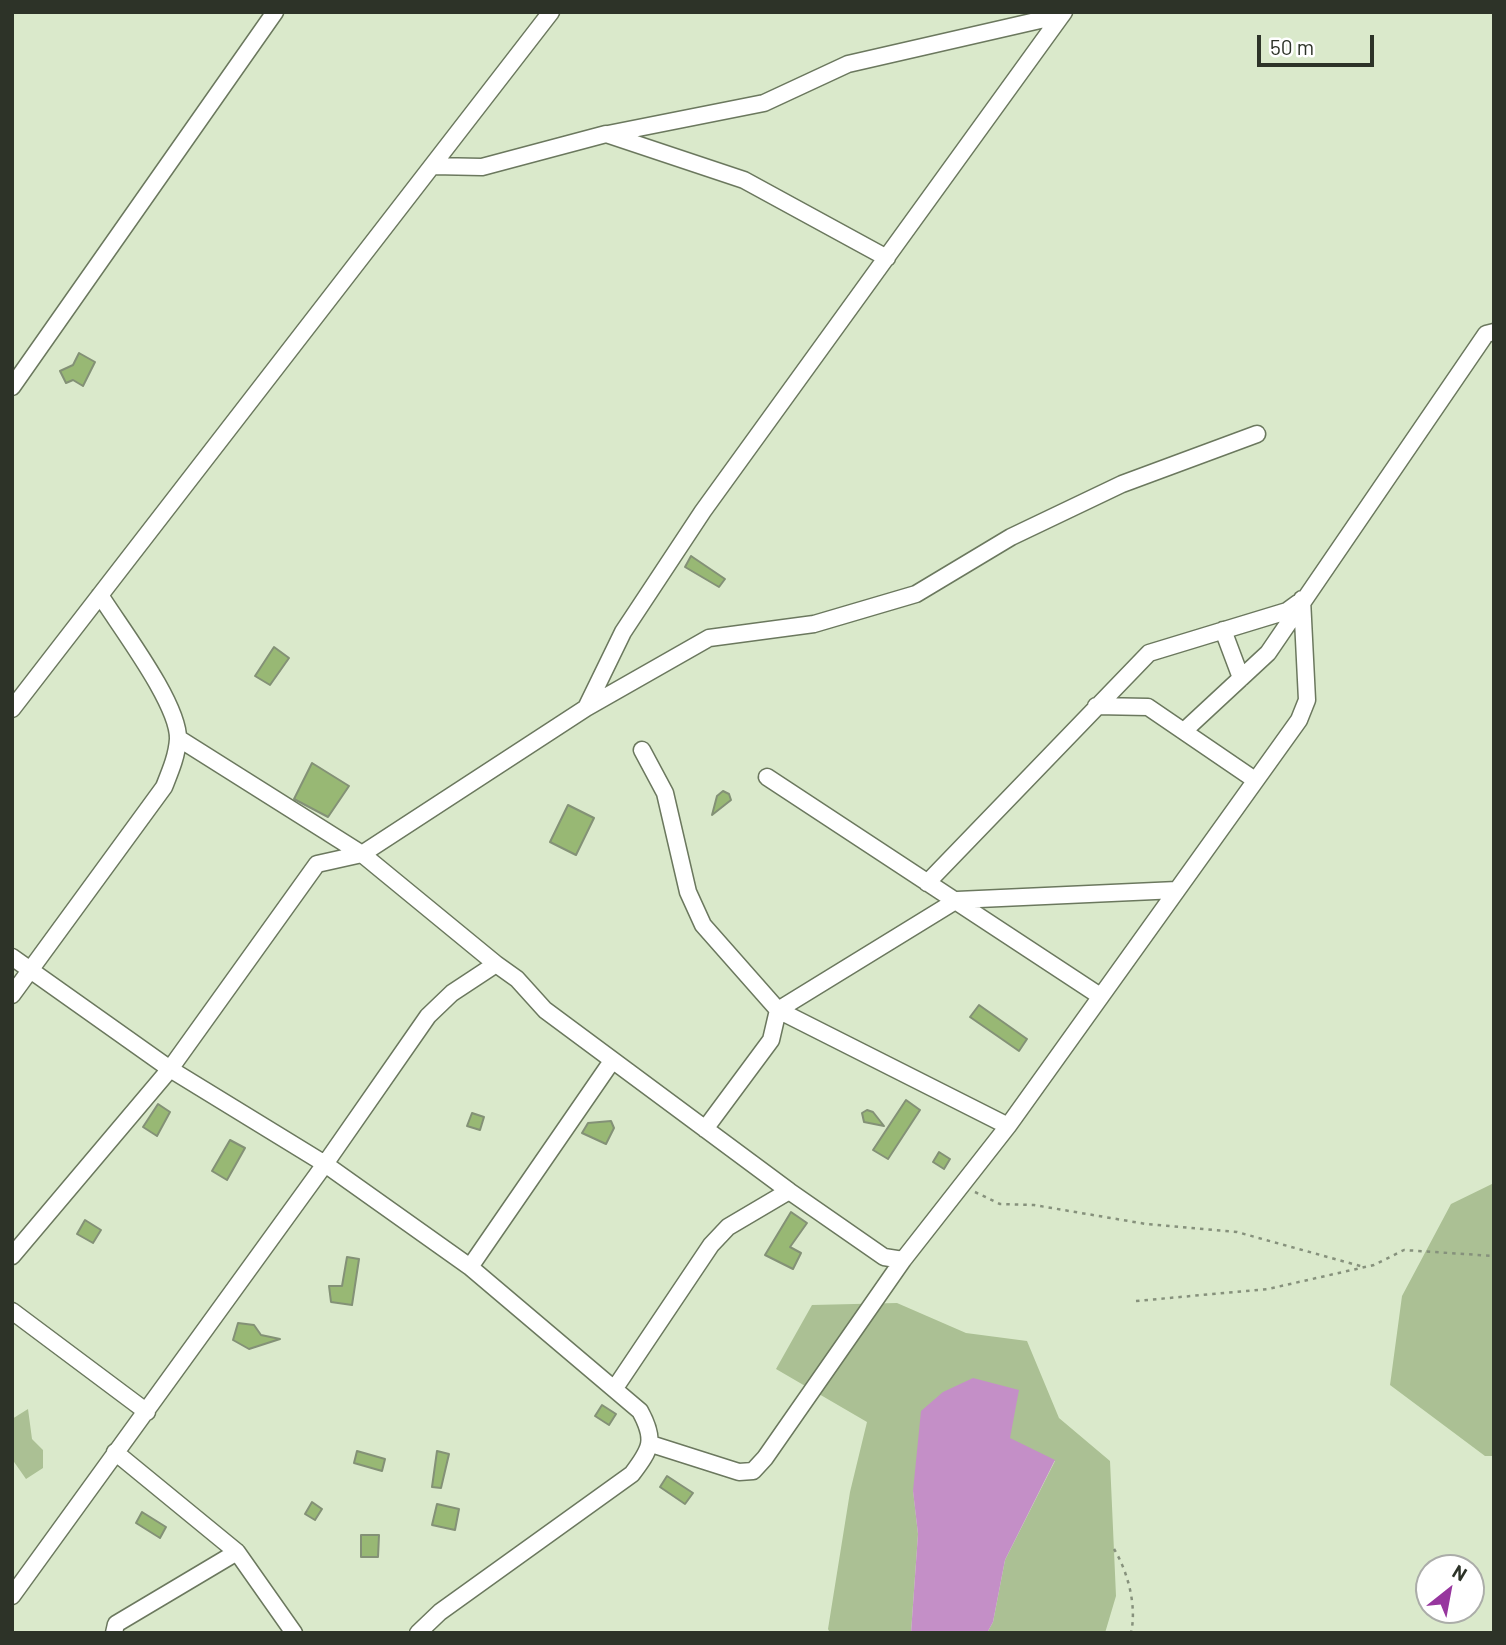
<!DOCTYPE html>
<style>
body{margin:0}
#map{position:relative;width:1506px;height:1645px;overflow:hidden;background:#dae9cb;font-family:Barlow,sans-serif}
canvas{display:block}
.frame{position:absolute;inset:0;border:14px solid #2d3328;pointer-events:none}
.north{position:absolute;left:1415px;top:1554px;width:70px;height:70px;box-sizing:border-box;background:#fff;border:2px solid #abada9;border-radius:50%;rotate:31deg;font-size:19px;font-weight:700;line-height:28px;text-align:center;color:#2d3328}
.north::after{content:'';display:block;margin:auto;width:24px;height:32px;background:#97369e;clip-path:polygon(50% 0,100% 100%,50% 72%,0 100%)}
.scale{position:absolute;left:1257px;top:35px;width:117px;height:32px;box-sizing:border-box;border:4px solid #2d3328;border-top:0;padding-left:9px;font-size:21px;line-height:24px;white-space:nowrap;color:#2d3328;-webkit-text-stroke:5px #fff;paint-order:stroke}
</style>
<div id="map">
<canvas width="1506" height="1645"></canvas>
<div class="frame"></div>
<div class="north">N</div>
<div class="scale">50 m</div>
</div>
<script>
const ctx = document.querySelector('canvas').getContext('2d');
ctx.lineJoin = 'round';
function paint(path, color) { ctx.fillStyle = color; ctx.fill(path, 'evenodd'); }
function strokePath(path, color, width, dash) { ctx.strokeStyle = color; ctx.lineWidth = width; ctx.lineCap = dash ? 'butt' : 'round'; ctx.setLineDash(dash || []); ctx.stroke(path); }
const green = new Path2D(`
 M1494,1183V1456H1485L1390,1385L1402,1296L1451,1204Z
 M897,1303L966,1333L1027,1341L1059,1418L1110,1461L1116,1596L1105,1633H987L993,1622L1005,1560L1055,1461L913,1490L918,1534L911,1633H830L828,1629L850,1492L867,1422L776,1369L812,1305Z
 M28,1409L32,1439L43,1450V1468L26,1479L12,1459V1419Z`);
const water = new Path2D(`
 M973,1378L1019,1390L1010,1438L1055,1460L1005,1560L993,1622L987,1633H911L918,1534L913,1491L921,1411L943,1392Z`);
const building = new Path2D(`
 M79,353L95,362L83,386L73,380L66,383L60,371L73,365Z
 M691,556L725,579L719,587L685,567Z
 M274,647L289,658L270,685L255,676Z
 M312,763L349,786L328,817L294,799Z
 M723,791L729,794L731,800L712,815L717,796Z
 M568,805L594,818L576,855L550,842Z
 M979,1005L1027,1039L1019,1051L970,1017Z
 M906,1100L920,1110L888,1159L873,1150Z
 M158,1104L170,1112L157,1136L143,1127Z
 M867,1110L873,1112L884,1126L864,1122L862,1113Z
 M472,1113L484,1117L480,1130L467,1126Z
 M611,1121L614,1128L606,1144L582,1133L588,1123Z
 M230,1140L245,1148L227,1180L212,1171Z
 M939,1152L950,1159L944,1169L933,1162Z
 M791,1212L807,1223L790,1247L801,1253L793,1269L765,1255Z
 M85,1220L101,1230L93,1243L77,1234Z
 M347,1257L359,1259L352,1305L331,1302L329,1286H342Z
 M238,1323L254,1325L261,1335L280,1339L249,1349L233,1340Z
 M602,1405L616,1414L609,1425L595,1416Z
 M357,1451L385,1459L382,1471L354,1463Z
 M437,1451L449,1454L441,1488L432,1487Z
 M667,1476L693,1493L685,1504L660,1487Z
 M312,1502L322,1509L315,1520L305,1514Z
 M437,1504L459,1509L455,1530L432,1525Z
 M142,1512L166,1527L160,1538L136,1523Z
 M361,1535H379L378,1557H361Z`);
const path = new Path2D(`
 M975,1192L1000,1204L1034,1205L1146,1224L1237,1232L1364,1267
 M1136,1301L1268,1289L1374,1265L1404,1250L1494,1256
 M1114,1549C1128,1572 1137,1606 1131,1633`);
const minor = new Path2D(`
 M608,134L764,103L848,64L1062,15
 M433,166L482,167L606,134L744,180L887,258
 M12,387L275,12
 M1223,630L1241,678
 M1096,706L1148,707L1255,780
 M586,708L709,638L814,624L916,594L1011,537L1122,484L1257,434
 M12,709L551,12
 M1185,730L1268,653L1486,334L1494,332
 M178,738L362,854L496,964
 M642,750L665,793L688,892L703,925L778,1010L1008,1126
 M767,777L1100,996
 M927,883L1149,653L1287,611L1298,603
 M12,957L170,1069L325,1164L470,1267L640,1411C656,1440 651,1449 632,1474L440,1612L418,1633
 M12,995L164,787C170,772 177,756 178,739C179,704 120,627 100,595
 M705,1129L771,1040L778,1010L957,900L1177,890
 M12,1256L170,1069L317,864L362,854L586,708L623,632L703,511L1064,12
 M470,1267L612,1061
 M12,1311L147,1412
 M615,1388L711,1245L728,1227L789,1191
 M651,1444L739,1472L753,1471L765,1458L903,1260L1008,1126L1299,720L1307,700L1302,599
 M115,1452L237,1552L294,1633
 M12,1596L325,1164L428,1016L452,993L496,964L517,979L545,1010L789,1191L884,1257L903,1260
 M114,1633L116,1624L237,1552`);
paint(green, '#abc094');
paint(water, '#c48fc7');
paint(building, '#98b874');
strokePath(building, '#839176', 2);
strokePath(minor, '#6b785e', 19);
strokePath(path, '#86917c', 2.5, [3.5, 5]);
strokePath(minor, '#fff', 16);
</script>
